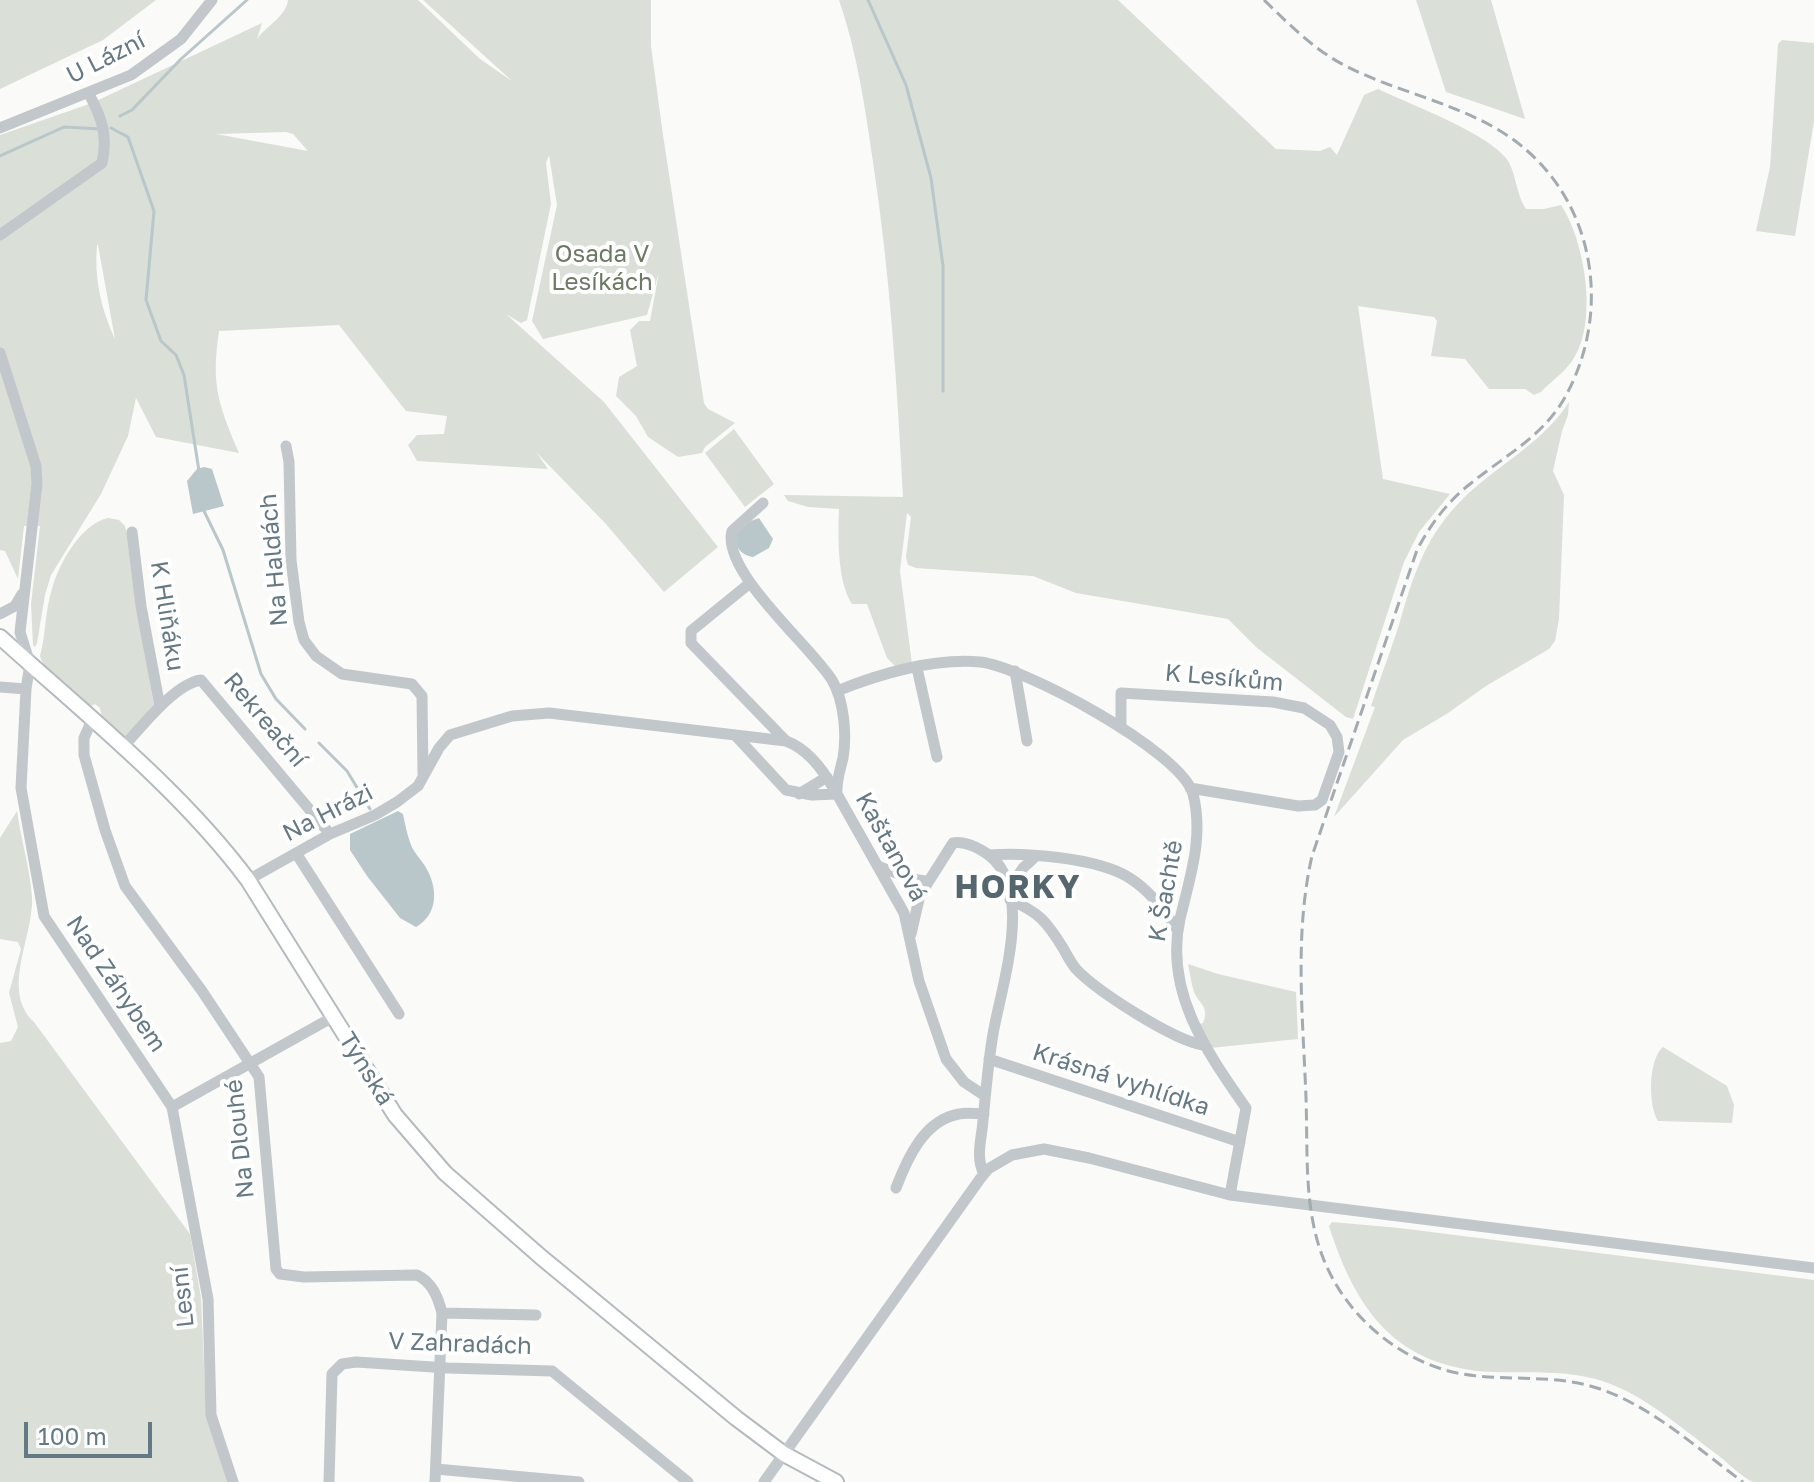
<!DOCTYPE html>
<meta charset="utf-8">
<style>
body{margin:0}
#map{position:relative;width:1814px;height:1482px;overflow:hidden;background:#fafaf8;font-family:"Golos Text",sans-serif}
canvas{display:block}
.scale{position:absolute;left:24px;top:1422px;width:128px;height:36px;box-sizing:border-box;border:4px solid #647984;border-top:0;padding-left:10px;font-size:24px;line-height:28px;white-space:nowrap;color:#647984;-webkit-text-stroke:6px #fff;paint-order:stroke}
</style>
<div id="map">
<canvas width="1814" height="1482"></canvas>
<div class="scale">100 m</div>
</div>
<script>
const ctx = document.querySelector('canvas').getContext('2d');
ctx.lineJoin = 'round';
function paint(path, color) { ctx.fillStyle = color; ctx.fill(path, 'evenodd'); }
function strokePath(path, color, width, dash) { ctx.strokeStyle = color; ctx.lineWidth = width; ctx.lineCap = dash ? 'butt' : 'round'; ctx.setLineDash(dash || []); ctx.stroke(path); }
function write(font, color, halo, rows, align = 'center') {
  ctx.font = font + ' "Golos Text",sans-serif'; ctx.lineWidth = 8; ctx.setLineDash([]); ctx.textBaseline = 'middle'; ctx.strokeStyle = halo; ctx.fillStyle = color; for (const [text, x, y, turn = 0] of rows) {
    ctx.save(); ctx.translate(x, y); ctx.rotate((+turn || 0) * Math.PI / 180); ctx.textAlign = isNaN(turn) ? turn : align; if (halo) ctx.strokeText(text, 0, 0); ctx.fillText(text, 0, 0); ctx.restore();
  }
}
const green = new Path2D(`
 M0,0H156L103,40L0,89Z
 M288,0H418L480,59L512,81L423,0H651V46L663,135L704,403L708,409L735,423L705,447L702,453L678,457L648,437L636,416L616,396L619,377L637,366L630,330L639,321H650L659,272L647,315L543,339L532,321L557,205L549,155L546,163L551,204L527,320L521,323L506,314L604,402L718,547L664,592L605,523L536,452L548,469L417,461L408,445L417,435L444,434L447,416L406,411L339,325L219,331C211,385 218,404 239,453L156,437L136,398L128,436L101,494L51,575L45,595L37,643L35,647L33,645L31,604L40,526H24L18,579L5,551L0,550V135L92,103L262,23L257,39C267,25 286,17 288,0ZM286,132L293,134L308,151L216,134ZM97,245H98L115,339C101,310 94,277 97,245Z
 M839,0H1118L1276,149L1320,151L1330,147L1337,155L1364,95L1378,89C1410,104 1484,132 1505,157C1516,169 1515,192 1526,209H1544L1561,205C1585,241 1599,324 1572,361C1564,373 1550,382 1541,392L1534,395L1525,389H1489L1465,359L1431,356L1437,321L1434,317L1358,306L1383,479L1450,494L1419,532L1404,562L1353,719L1346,717L1256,647L1228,619L1076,593L1033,576L916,568L908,565L906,557L911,517L907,513L900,571L912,664L896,667L887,658L867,604H852C837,581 838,536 839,509L808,507L788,501L784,495L903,497C897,385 890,273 873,162C865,107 857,52 839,0Z
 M1416,0H1491L1525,119L1446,92Z
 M1782,40L1814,43V121L1795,236L1756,231L1770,167L1778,44Z
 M1569,402L1568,415L1562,431L1553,471L1564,495L1559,619L1555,641L1549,649L1486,686L1448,713L1403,740L1334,817L1375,707L1371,706C1380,679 1390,652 1399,625C1412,579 1424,540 1457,505C1492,467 1540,447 1569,402Z
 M734,429L774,484L745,507L705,453Z
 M108,518L119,520L125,526L131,550L141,632L154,706L125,739L102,719L100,708L95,704L90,707C75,694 46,676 40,656C46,634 45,610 52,589C59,563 81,524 108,518Z
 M17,811C21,839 30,869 32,897C34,936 0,991 34,1022L190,1234L201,1298L206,1411L228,1482H0V1043L11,1041L18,1027L9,993L21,949L18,942L0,939V838Z
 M1188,964L1218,974L1296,992L1298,1039L1210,1048L1198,1024L1203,1023C1210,1007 1199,1004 1194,992C1191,983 1190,973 1188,964Z
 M1663,1047L1727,1086L1734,1105L1732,1123L1658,1121C1648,1105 1648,1060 1663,1047Z
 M1332,1222L1399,1228L1814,1280V1482C1799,1482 1766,1482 1753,1482C1742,1477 1729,1464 1719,1456C1685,1431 1652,1401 1613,1385C1575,1369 1533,1373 1493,1372C1397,1368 1356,1311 1329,1226Z`);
const water = new Path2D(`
 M204,467L212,469L224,506L193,514L187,481L197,469Z
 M759,518L773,539L769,548L753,557C738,554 736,546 734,532L740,525Z
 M398,811L403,814C405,824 407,835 411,845C414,853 421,859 425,866C438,887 439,914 416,927L400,918L367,876L350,850V834Z`);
const stream = new Path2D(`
 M868,0L906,85L931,178L943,266V391
 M120,116L132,110L181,59L247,0
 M111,128L128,137L154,211L146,300L161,341L176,355L184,375L199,471
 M0,156L64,127L101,129
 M204,511L223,550L261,674L276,699L305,729
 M319,743L347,771L370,809`);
const minor = new Path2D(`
 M0,128L131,75L181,39L212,0
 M0,235L102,163C108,136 102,118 89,94
 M0,353L36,466L37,484L20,632L30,664L26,689L21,788L44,916L172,1107L208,1299L211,1415L233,1482
 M286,446L289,462L291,560L299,622L304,640L316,656L342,674L412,684L422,696L423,774
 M763,503L732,531C721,571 810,645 832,680C844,700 847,735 843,758C840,771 836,781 837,794L904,913L919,981L946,1059L964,1082L985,1096
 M132,532L141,606L160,707
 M750,583L691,631V643L786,741
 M0,614L15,606L22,594
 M917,668L937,757
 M1015,671L1027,741
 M0,687L26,689
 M837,691C879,674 934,658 980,662C1022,666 1181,751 1193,794C1204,837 1190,877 1180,919C1164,992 1207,1052 1246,1108L1230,1195
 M92,720L84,738V755L105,830L125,886L202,991L259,1077L276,1269L280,1274L304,1277L417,1275C432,1282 438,1297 442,1313L536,1315
 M1121,728V693L1273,702L1304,708L1330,725L1337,737L1339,752L1322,800L1315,805L1298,806L1190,788
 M735,735L786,790L812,795L837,794
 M123,747C141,728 174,684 201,680L330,834
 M799,794L827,777
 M296,853L399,1014
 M989,855C1024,852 1097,858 1128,877C1148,889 1166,912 1178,931
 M878,866L911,879L926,881
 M248,880L330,834L375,815L397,802L418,786L439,748L450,735L512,716L549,713L786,741C808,749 824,771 835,791
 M1009,889L1023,868L1036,856
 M1010,900C1039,912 1047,922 1063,948C1067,955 1071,963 1076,969C1098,992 1173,1040 1203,1045
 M911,934L920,895L953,843C963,841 972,845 981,850C1039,880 1001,986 993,1034C988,1063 986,1091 983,1120C982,1138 975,1157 984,1174
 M989,1059L1240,1142
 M172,1107L333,1017
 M896,1188C907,1159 924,1120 959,1114C967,1112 976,1114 984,1114
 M436,1469L579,1482
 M329,1482L332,1374L342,1364L356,1362L448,1368L552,1371L688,1482
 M435,1482L442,1313
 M764,1482L980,1179L988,1169L1012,1155L1044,1149L1089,1158L1230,1195L1814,1268`);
const major = new Path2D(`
 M0,637C84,713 180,789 248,880L395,1115L445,1173L541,1257L736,1418L784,1454L836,1482`);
const rail = new Path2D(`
 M1264,0C1289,24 1313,49 1344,65C1397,93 1461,103 1511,138C1595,197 1614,311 1564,399C1542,437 1503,457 1470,484C1448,501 1430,525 1417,550L1312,856C1294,935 1303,1017 1306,1098C1308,1153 1303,1213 1326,1265C1346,1310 1383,1345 1428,1364C1475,1384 1523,1374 1572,1382C1637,1392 1691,1444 1743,1482`);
const streetNames = [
 ["U Lázní",106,58,-27],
 ["Na Haldách",274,560,-95],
 ["K Hliňáku",167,616,81],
 ["K Lesíkům",1224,678,5],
 ["Rekreační",265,720,50],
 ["Na Hrázi",328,813,-27],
 ["Kaštanová",891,847,61],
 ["K Šachtě",1166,891,-80],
 ["Nad Záhybem",116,984,56],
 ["Týnská",366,1069,58],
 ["Krásná vyhlídka",1121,1080,18],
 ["Na Dlouhé",240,1139,-96],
 ["Lesní",183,1297,-96],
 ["V Zahradách",460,1344,2]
];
const parkNames = [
 ["Osada V",602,254],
 ["Lesíkách",602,282]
];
const districtNames = [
 ["HORKY",1018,888]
];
paint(green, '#dadfd7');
paint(water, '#b9c7ca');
strokePath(stream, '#b9c7ca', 3);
strokePath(major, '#b4bbbe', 18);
strokePath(minor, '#c1c7ca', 11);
strokePath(major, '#fff', 14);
strokePath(rail, '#a2abb0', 3, [12, 6]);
write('24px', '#647984', '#fff', streetNames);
write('24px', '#6a7a63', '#fff', parkNames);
ctx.letterSpacing = '2px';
write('bold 32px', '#56666e', '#fff', districtNames);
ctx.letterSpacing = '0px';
</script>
